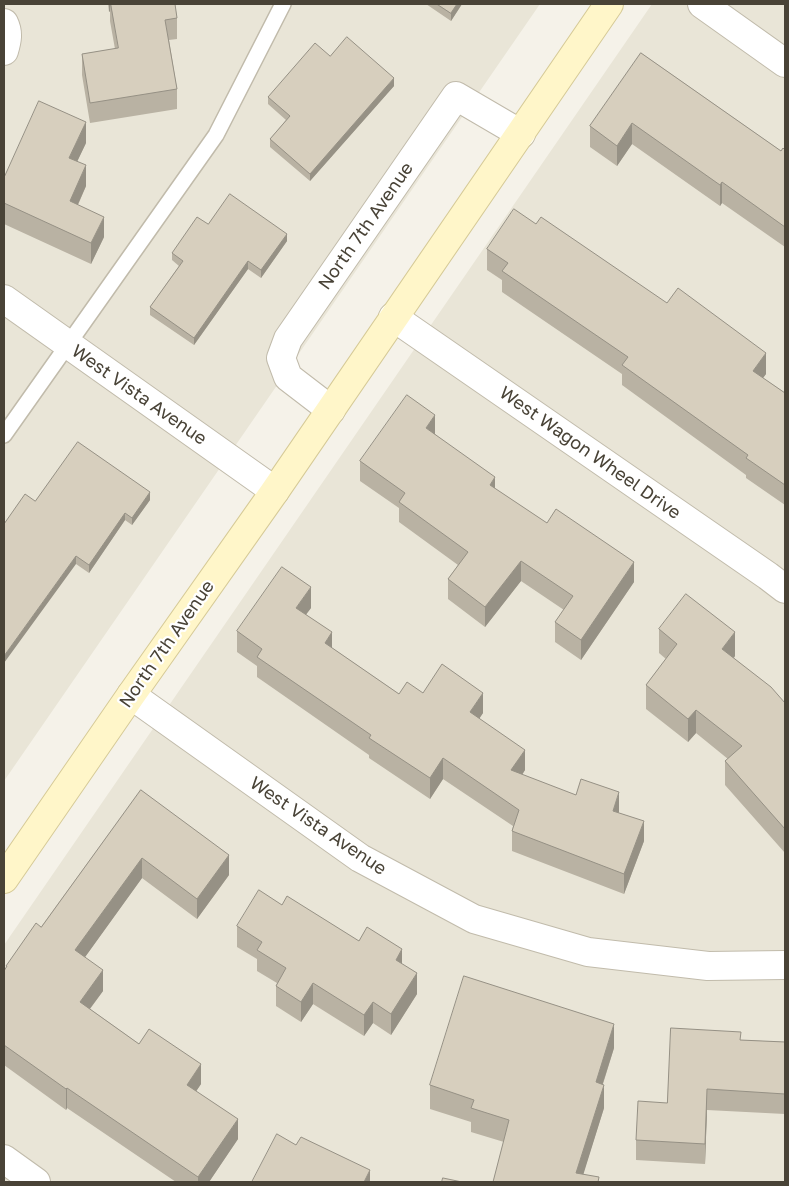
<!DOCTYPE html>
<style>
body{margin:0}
#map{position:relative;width:789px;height:1186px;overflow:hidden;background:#f5f2e9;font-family:"Golos Text",sans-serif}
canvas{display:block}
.frame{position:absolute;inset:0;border:5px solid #494337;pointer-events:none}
</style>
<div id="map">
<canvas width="789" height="1186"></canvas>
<div class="frame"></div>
</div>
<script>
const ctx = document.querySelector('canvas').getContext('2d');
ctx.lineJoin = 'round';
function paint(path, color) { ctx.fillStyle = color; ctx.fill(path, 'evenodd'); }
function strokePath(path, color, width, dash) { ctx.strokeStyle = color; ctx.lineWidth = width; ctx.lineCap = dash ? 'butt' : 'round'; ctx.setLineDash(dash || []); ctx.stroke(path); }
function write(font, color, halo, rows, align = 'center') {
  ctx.font = font + ' "Golos Text",sans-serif'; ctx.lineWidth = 4.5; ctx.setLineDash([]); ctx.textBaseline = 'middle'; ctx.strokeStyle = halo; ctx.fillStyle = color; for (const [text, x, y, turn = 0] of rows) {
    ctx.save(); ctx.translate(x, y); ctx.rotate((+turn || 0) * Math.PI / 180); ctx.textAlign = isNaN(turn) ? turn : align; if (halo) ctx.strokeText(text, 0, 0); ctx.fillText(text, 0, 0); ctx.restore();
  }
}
const residential = new Path2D(`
 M4,4H540L4,781Z
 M652,4H785V1182H4V945Z`);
const service = new Path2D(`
 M4,435L216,135L283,4`);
const minor = new Path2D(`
 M702,4L785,63
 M4,23C9,33 7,41 4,51
 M4,299L275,491
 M393,317L768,576L785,589
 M331,410L288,377L281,358L288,339L456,96L521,134
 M131,695L360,858L474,919L588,952L708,966L785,965
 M4,1159L36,1182`);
const secondary = new Path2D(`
 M4,879L131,695L275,491L609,4`);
const wall = new Path2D(`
 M108,4H175L177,18V39L169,40L177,89V109L90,123L82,75V54L115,49L110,21V11L109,12Z
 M426,4H462L451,21Z
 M641,53L781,151L785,150V247L722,203L720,206L632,144L617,166L590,147V126Z
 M330,56L394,86L310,181L270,147V139L286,120L268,104V97Z
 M86,143L77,161L86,186L78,205L104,237L91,264L4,224V178Z
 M208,224L287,241L261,278L248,269L194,345L150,315V307L179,266L172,260V253Z
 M536,224L766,374L763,378L785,393V505L746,478V475L622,385V374L502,292V280L487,270V249Z
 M435,434L495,489L634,582L581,660L555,642V622L564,610L521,581L485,627L448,599V579L458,565L399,522V508L360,481V461Z
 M150,500L132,525L125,520L89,573L76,564L35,501Z
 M311,608L306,614L332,648L399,694L423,693L483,713L479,718L525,770L522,775L619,813L644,841L624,894L512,851V831L513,826L443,779L430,799L369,758V755L257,677V666L237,652V631Z
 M659,629L735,656L734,658L785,703V853L725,785V761L728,759L696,733L688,742L646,709V685L666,659L659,653Z
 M141,790L229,875L197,919L142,878L85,957L103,991L90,1009L139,1044L201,1084L196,1091L238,1139L209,1182H176L67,1108L66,1110L4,1065V971L6,968V966L41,927Z
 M282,905L359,941L402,964L417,994L391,1035L373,1023L364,1036L313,1004L301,1022L276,1006V986L277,983L257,971V959L237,947V926Z
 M741,1040L785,1042V1114L707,1110L705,1164L636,1160V1140L667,1103Z
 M614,1048L603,1084L604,1108L583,1174L599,1182L504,1142L471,1132V1122L430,1109V1085Z`);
const shadedWall = new Path2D(`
 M109,4H110V11L109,12Z
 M457,4H462L451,21V13Z
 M394,78V86L310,181V174Z
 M86,122V143L69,179V158Z
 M632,123V144L617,166V146Z
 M86,165V186L70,222V201Z
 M722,182V203L720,206V185Z
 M104,217V237L91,264V243Z
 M287,234V241L261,278V270Z
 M248,261V269L194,345V338Z
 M766,353V374L753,391V371Z
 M435,415V435L426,428Z
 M495,477V497L490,485Z
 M150,492V500L132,525V518Z
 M125,513V520L89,573V565Z
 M76,556V564L4,663V656Z
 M521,561V581L485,627V607Z
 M634,562V582L581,660V640Z
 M311,587V608L296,628V608Z
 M332,632V653L325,643Z
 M735,632V656L722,672V649Z
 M483,693V713L470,733V712Z
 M696,710V733L688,742V719Z
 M525,750V770L511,791V770Z
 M443,758V779L430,799V778Z
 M619,792V813L613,811Z
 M644,821V841L624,894V874Z
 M229,855V875L197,919V899Z
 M142,858V878L75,971V950Z
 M402,949V970L396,960Z
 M103,970V991L80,1022V1002Z
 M417,973V994L391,1035V1014Z
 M313,983V1004L301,1022V1002Z
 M373,1002V1023L364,1036V1015Z
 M614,1024V1048L596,1105V1082Z
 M201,1064V1084L187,1105V1085Z
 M604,1085V1108L581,1182L576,1173Z
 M67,1088V1108L66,1110V1089Z
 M707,1089V1110L705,1164V1144Z
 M238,1119V1139L209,1182H198V1177Z
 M370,1170V1182H364Z`);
const building = new Path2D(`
 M111,4H175L177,18L165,20L177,89L90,103L82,54L118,48Z
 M437,4H457L451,13Z
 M347,37L394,78L310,174L270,139L290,116L268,97L315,43L330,56Z
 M641,53L781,151L783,148L785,150V227L722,182L720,185L632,123L617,146L590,126Z
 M39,101L86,122L69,158L86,165L70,201L104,217L91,243L4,203V178Z
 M230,194L287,234L261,270L248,261L194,338L150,307L183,261L172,253L197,217L208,224Z
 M514,209L536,224L541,217L667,303L678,288L766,353L753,371L785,393V485L746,458L748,455L622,365L628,357L502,271L508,263L487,249Z
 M407,395L435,415L426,428L495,477L490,485L547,523L556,509L634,562L581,640L555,622L573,596L521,561L485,607L448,579L468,552L399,502L405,493L360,461Z
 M78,442L150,492L132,518L125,513L89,565L76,556L4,656V524L25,494L35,501Z
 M282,567L311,587L296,608L332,632L325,643L399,694L407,682L423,693L442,664L483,693L470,712L525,750L511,770L576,795L581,779L619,792L613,811L644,821L624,874L512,831L519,810L443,758L430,778L369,738L371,735L257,657L262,649L237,631Z
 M686,594L735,632L722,649L771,687L785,703V829L725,761L742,746L696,710L688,719L646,685L677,644L659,629Z
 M141,790L229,855L197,899L142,858L75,950L103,970L80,1002L139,1044L149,1029L201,1064L187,1085L238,1119L198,1177L67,1088L66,1089L4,1045V971L7,966H6L36,923L41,927Z
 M259,890L282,905L287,896L359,941L367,927L402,949L396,960L417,973L391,1014L373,1002L364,1015L313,983L301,1002L276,986L286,968L257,950L262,942L237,926Z
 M464,976L614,1024L596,1082L604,1085L576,1173L599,1177L598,1182H493L509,1120L471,1108L474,1100L430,1085Z
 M671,1028L741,1032L740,1040L785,1042V1094L707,1089L705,1144L636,1140L638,1101L667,1103Z
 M277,1134L296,1145L301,1137L370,1170L364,1182H252Z
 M443,1178L462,1182H442Z`);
const streetNames = [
 ["North 7th Avenue",366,226,-55],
 ["West Vista Avenue",139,395,35],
 ["West Wagon Wheel Drive",590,453,35],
 ["North 7th Avenue",167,644,-55],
 ["West Vista Avenue",318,826,34]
];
paint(residential, '#e9e5d7');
strokePath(service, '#c1bbab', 18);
strokePath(minor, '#c1bbab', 30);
strokePath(secondary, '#d6ca97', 30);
strokePath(service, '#fff', 15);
strokePath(minor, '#fff', 28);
strokePath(secondary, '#fff6c9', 28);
paint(wall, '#b9b2a3');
paint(shadedWall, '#969185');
paint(building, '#d7cfbe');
strokePath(building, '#969185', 1);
write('18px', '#494337', '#fff', streetNames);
</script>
